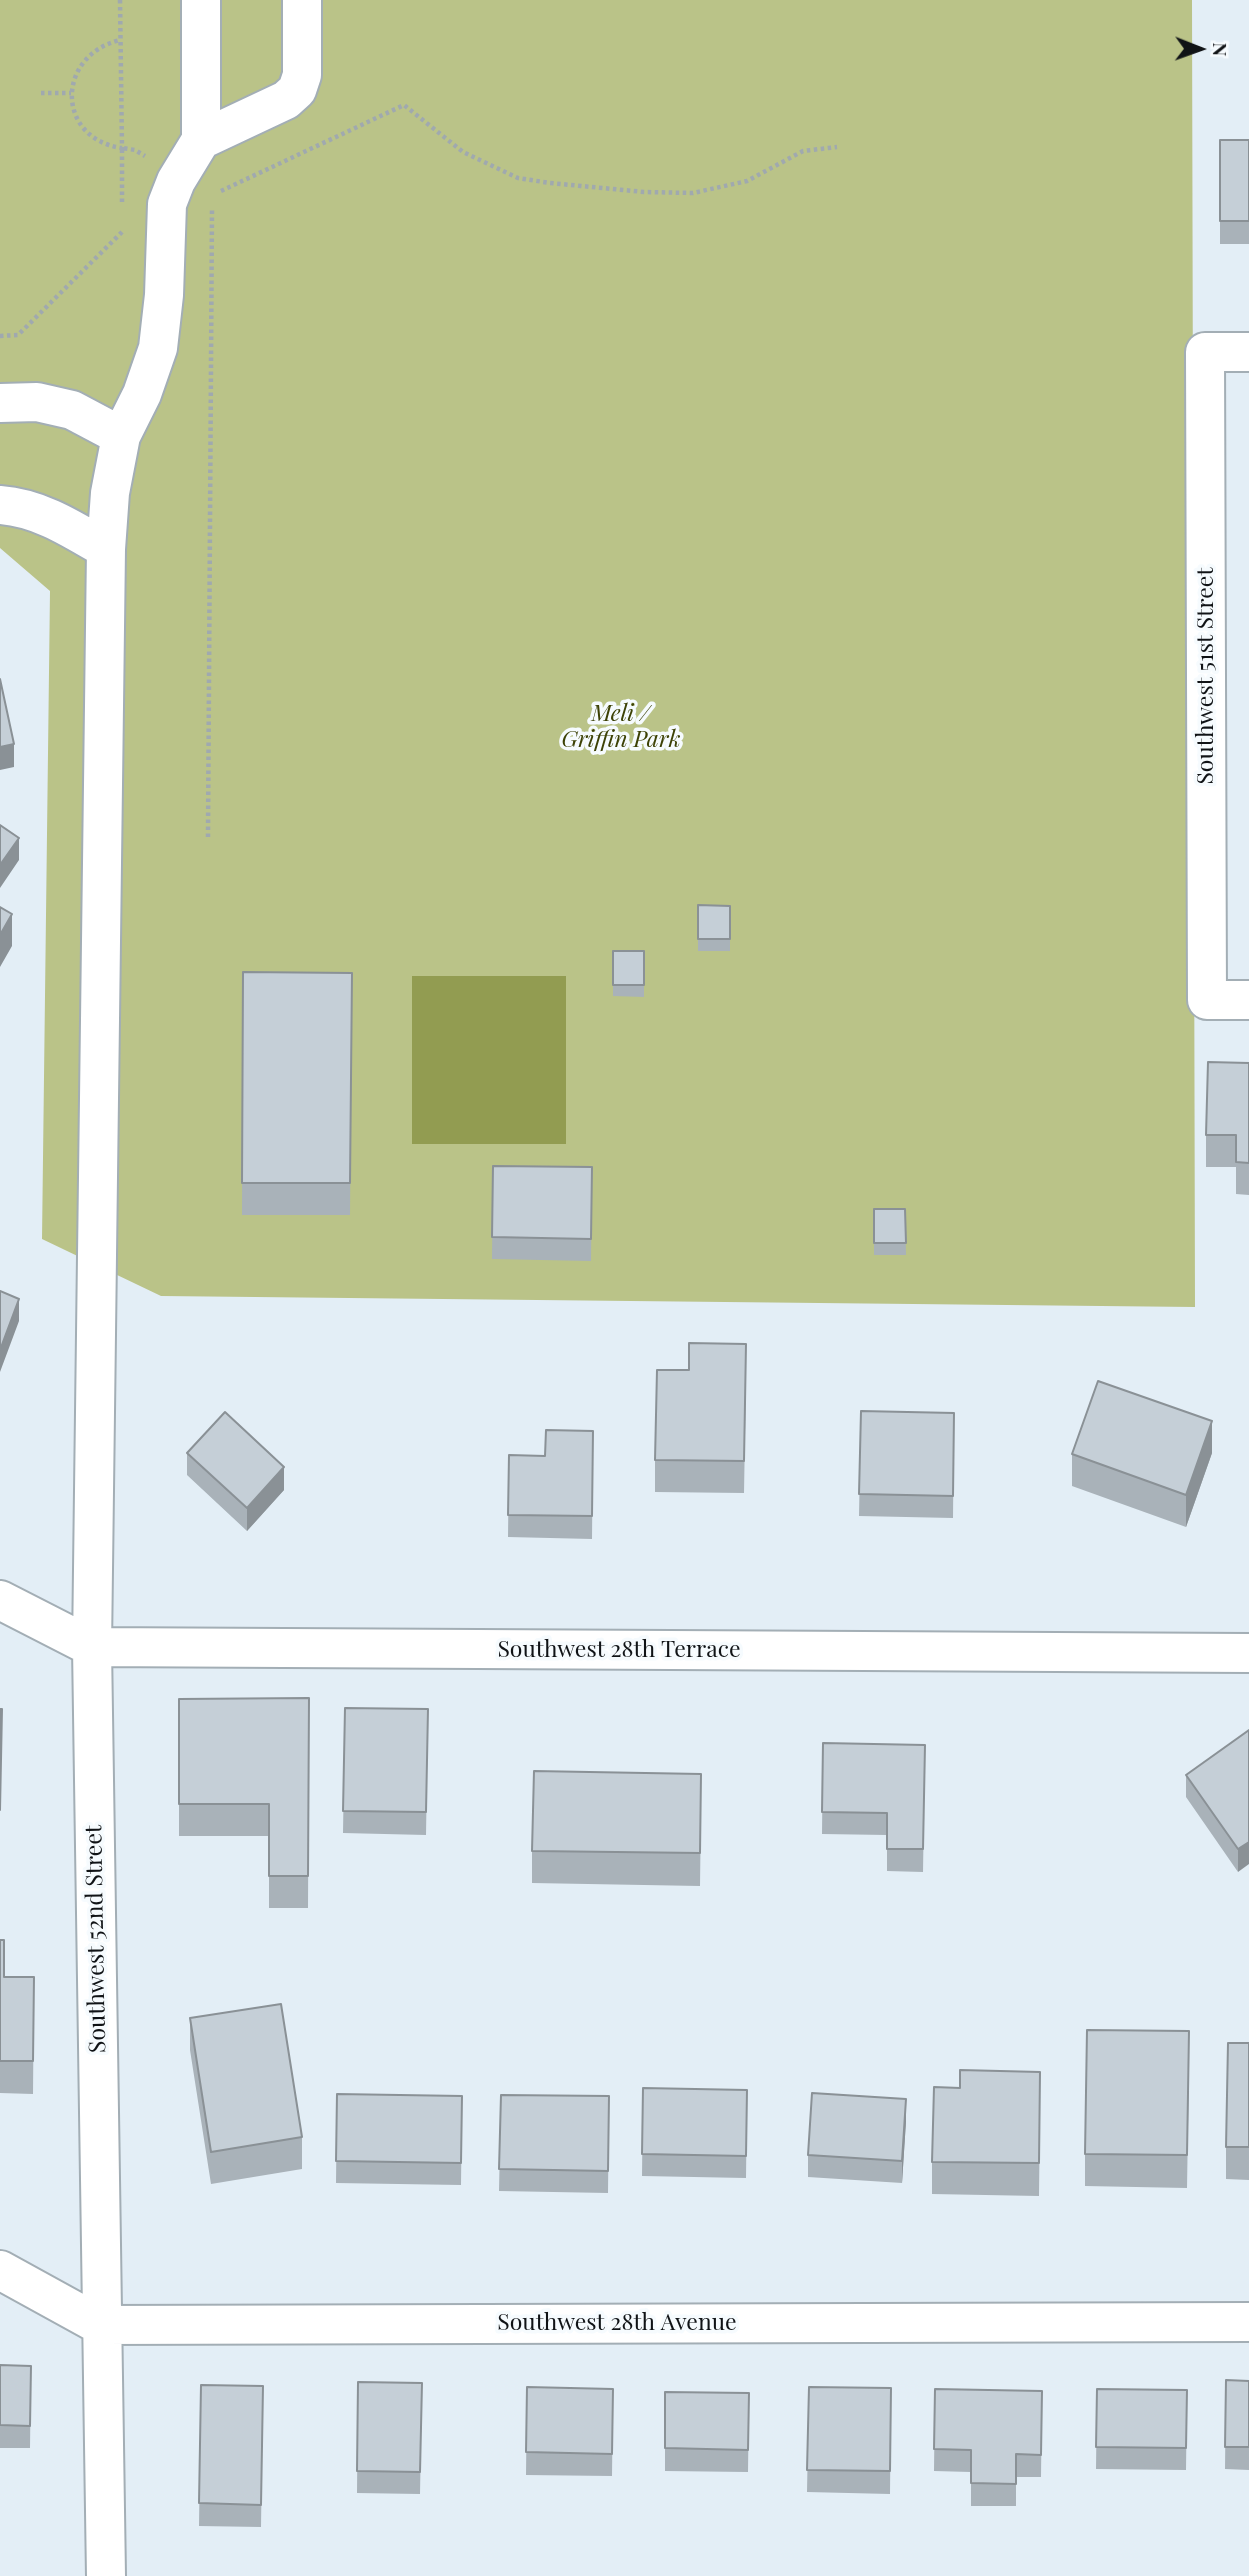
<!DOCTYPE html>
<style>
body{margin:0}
#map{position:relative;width:1249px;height:2576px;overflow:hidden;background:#e3eef6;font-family:"Playfair Display",serif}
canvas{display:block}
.north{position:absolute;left:1165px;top:14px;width:70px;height:70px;-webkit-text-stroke:5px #f6fbfe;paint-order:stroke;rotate:91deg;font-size:19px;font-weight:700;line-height:28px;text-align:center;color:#101316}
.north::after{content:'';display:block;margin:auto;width:24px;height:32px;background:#101316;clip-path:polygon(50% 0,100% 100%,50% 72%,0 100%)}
</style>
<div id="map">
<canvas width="1249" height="2576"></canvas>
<div class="north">N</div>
</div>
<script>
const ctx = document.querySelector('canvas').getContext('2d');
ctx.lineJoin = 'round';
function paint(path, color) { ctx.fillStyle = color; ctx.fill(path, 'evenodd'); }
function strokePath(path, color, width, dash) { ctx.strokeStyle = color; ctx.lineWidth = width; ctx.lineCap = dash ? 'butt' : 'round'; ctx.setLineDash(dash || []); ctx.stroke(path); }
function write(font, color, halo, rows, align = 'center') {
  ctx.font = font + ' "Playfair Display",serif'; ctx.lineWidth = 7; ctx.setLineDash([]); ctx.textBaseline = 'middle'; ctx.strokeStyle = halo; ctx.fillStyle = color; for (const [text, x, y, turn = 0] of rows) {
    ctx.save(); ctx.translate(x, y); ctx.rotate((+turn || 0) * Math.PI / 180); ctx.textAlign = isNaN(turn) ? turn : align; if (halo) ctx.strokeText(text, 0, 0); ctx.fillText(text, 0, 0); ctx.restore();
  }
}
const green = new Path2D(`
 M0,0H1192L1195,1307L161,1296L42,1239L50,591L0,548Z`);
const water = new Path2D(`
 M412,976H566V1144H412Z`);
const path = new Path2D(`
 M120,0L122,148C56,139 55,56 120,40
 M41,93H71
 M221,191L404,105L463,152L518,178L550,183L644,192L693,193L747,181L803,151L837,147
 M122,202V148L135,150L145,156
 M0,336L18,335L122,232
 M208,837L212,208`);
const minor = new Path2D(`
 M201,140L286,100L297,90L302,75V0
 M1249,352H1205L1207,1000H1249
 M0,403L37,402L72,410L121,436
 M0,505C40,508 72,529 106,549
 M0,1600L92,1647L1249,1653
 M0,2270L100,2325L1249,2322
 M106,2576L92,1647L106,549L110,493L121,436L142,394L158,348L164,295L167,204L176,181L201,140V0`);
const wall = new Path2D(`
 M1220,140H1249V244H1220Z
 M698,905L730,906V951H698Z
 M613,951H644V997L613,996Z
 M243,972L352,973L350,1215H242Z
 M1249,1063V1195L1236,1194V1167H1206V1135Z
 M493,1166L592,1167L591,1261L492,1259Z
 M874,1209H905L906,1255H874Z
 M746,1376L744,1493L655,1492V1460Z
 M861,1411L954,1413L953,1518L859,1516Z
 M593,1431L592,1539L508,1537L509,1455L545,1456Z
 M187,1453L284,1490L247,1531L187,1475Z
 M1212,1453L1186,1527L1072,1486V1454Z
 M309,1698L308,1908H269V1836H179V1699Z
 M345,1708L428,1709L426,1835L343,1833Z
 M1249,1730L1238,1872L1186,1797V1775Z
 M823,1743L925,1745L923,1872L887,1871V1835L822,1834Z
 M701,1806L700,1886L532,1883V1851Z
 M0,1940L4,1977H34L33,2094L0,2093Z
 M190,2018L302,2137V2169L211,2184L190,2050Z
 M1249,2043V2180L1226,2179V2147Z
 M1189,2064L1187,2188L1085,2186V2154Z
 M643,2088L747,2090L746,2178L642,2176Z
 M337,2094L462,2096L461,2185L336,2183Z
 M501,2095L609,2096L608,2193L499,2191Z
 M1040,2104L1039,2196L932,2194V2162Z
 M906,2121L902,2183L808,2177V2155Z
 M0,2365L31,2366L30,2448H0Z
 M1226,2380L1249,2381V2470L1225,2469Z
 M358,2382L422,2383L420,2494L357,2493Z
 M201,2385L263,2386L261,2527L199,2526Z
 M527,2387L613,2389L612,2476L526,2475Z
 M809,2387L891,2388L890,2494L807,2492Z
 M935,2389L1042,2391L1041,2477H1016V2506H971V2472L934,2471Z
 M1097,2389L1187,2390L1186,2470L1096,2469Z
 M665,2392L749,2393L748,2472L665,2471Z`);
const shadedWall = new Path2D(`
 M14,744V767L0,770V747Z
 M19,838V860L0,888V865Z
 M12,914V946L0,967V935Z
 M19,1299V1321L0,1372V1350Z
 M1212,1421V1453L1186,1527V1495Z
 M284,1467V1490L247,1531V1508Z
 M1249,1842V1864L1238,1872V1849Z
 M906,2099V2121L902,2183V2161Z`);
const building = new Path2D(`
 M1220,140H1249V221H1220Z
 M0,679L14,744L0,747Z
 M0,825L19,838L0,865Z
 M698,905L730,906V939H698Z
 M0,907L12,914L0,935Z
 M613,951H644V985H613Z
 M243,972L352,973L350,1183H242Z
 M1208,1062L1249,1063V1163L1236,1162V1135H1206Z
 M493,1166L592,1167L591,1239L492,1237Z
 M874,1209H905L906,1243H874Z
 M0,1291L19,1299L0,1350Z
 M689,1343L746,1344L744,1461L655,1460L657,1370H689Z
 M1098,1381L1212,1421L1186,1495L1072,1454Z
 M861,1411L954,1413L953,1496L859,1494Z
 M225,1412L284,1467L247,1508L187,1453Z
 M546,1430L593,1431L592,1516L508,1515L509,1455L545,1456Z
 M309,1698L308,1876H269V1804H179V1699Z
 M345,1708L428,1709L426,1812L343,1811Z
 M0,1709H2L0,1810Z
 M1249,1730V1842L1238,1849L1186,1775Z
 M823,1743L925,1745L923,1849H887V1813L822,1812Z
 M534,1771L701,1774L700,1853L532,1851Z
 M0,1940H4V1977H34L33,2061H0Z
 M281,2004L302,2137L211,2152L190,2018Z
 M1087,2030L1189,2031L1187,2155L1085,2154Z
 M1228,2043H1249V2147H1226Z
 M960,2070L1040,2072L1039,2163L932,2162L934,2087L960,2088Z
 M643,2088L747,2090L746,2156L642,2154Z
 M812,2093L906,2099L902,2161L808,2155Z
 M337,2094L462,2096L461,2163L336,2161Z
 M501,2095L609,2096L608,2171L499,2169Z
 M0,2365L31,2366L30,2426L0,2425Z
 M1226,2380L1249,2381V2447H1225Z
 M358,2382L422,2383L420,2472L357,2471Z
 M201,2385L263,2386L261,2505L199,2503Z
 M527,2387L613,2389L612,2454L526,2452Z
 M809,2387L891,2388L890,2471L807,2470Z
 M935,2389L1042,2391L1041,2455L1016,2454V2484L971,2483V2450L934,2449Z
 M1097,2389L1187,2390L1186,2448L1096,2447Z
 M665,2392L749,2393L748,2450L665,2448Z`);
const streetNames = [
 ["Southwest 51st Street",1206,676,-90],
 ["Southwest 28th Terrace",619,1650],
 ["Southwest 52nd Street",96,1939,-91],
 ["Southwest 28th Avenue",617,2323]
];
const parkNames = [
 ["Meli /",621,714],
 ["Griffin Park",621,740]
];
paint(green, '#bac388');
paint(water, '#929c51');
strokePath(minor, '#a3aeb5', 42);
strokePath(path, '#a0a9af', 4.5, [3.5, 3.5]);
strokePath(minor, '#fff', 38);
paint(wall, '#a9b2b9');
paint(shadedWall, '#8a9196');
paint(building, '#c5cfd7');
strokePath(building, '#8a9196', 2);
write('23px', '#101316', '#f6fbfe', streetNames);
write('italic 23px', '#3c4105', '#f6fbfe', parkNames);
</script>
